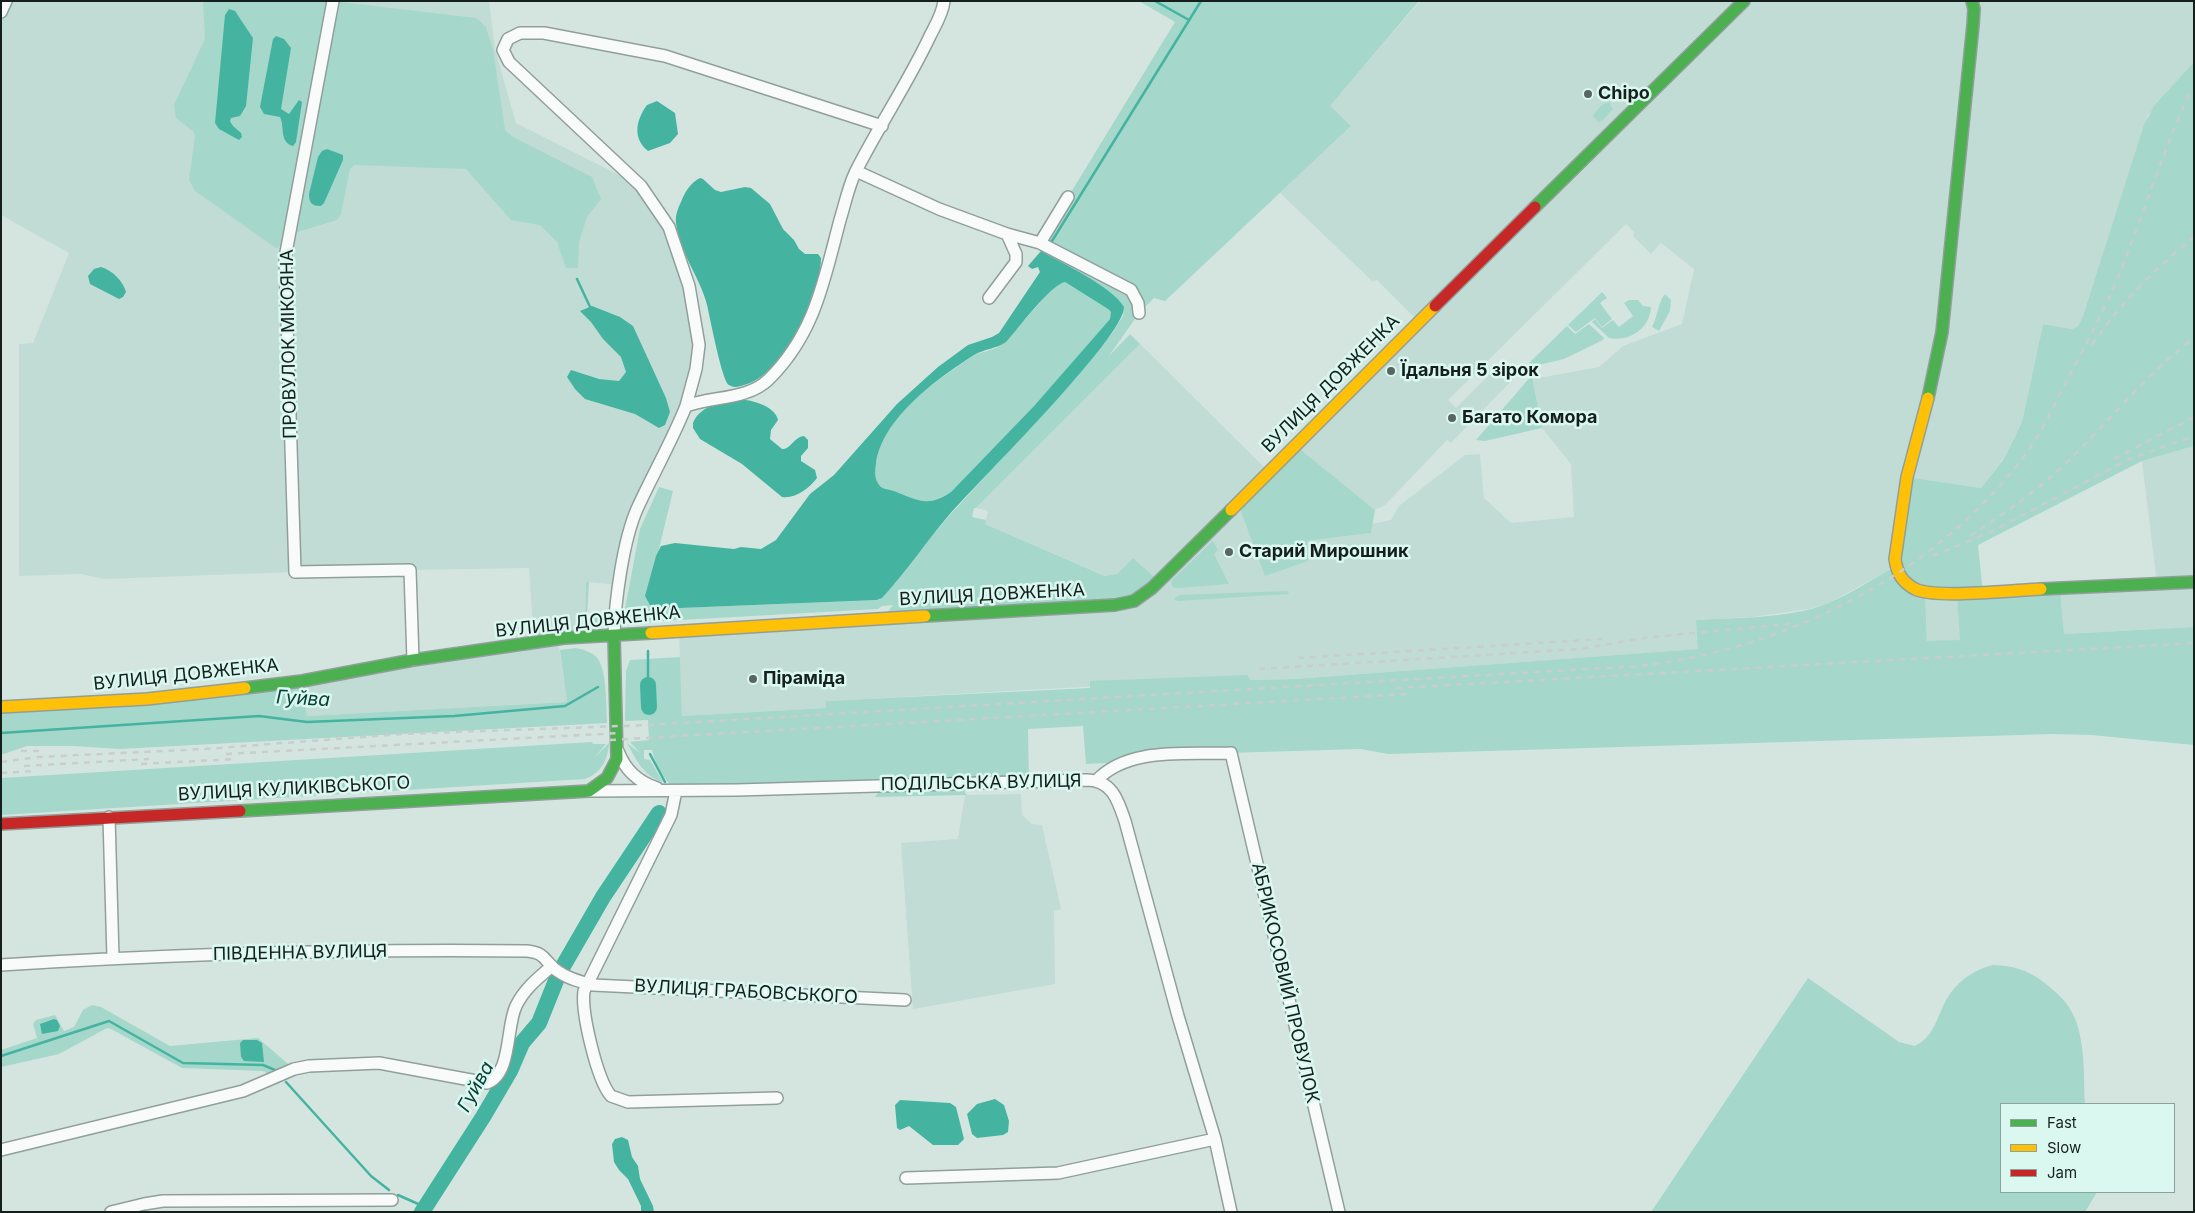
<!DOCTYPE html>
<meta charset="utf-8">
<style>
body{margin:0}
#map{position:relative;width:2195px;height:1213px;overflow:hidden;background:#d4e5e0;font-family:Inter,sans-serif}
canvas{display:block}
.frame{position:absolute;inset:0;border:2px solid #15201d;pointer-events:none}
.legend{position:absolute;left:2000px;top:1103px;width:175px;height:90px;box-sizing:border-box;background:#dbf8f0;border:1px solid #8ca29c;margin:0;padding:6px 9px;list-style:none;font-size:15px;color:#15201d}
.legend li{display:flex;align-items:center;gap:10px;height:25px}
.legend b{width:25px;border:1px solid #8ca29c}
</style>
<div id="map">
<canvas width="2195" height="1213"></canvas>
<div class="frame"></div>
<ul class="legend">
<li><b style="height:6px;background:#4caf50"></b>Fast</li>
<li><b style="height:6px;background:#ffc107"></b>Slow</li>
<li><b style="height:6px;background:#c62828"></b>Jam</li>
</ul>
</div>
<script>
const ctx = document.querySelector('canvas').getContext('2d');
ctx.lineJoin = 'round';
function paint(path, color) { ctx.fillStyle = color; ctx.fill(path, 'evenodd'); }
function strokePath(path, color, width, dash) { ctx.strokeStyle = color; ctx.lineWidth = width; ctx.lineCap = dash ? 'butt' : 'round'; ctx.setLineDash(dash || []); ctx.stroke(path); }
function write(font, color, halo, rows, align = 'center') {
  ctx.font = font + ' Inter,sans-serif'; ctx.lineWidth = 5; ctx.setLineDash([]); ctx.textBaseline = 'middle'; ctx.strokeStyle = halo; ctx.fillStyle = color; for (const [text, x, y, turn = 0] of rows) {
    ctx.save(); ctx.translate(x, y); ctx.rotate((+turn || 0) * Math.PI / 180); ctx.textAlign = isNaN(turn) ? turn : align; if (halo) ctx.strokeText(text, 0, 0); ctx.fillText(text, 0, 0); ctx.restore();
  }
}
const built = new Path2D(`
 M6,1H489L495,49L516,123L641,186L660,213L689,286L696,369L637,509L620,585L586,582L585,637L558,639L567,702L307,716L302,681L534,643L529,568L295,572L105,579L81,574L19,576V344L33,343L69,253L1,215V12Z
 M1420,1H2194V62L2148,115L2083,316L2078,326L2072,329L2043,324L2022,422L2003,459L1981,488L1907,477L1896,566L1827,604L1809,609L1752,617L1696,620L1699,649L1294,679L1251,680L1248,678L826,701V708L682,716L679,631L822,621L1159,581L1133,558L1117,574L1106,576L985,524L988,511L976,508L1140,344L1269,472L1307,541L1371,533L1372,524L1391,520L1399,506L1465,455L1480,454L1484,498L1511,523L1574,517L1571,464L1542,428L1533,379L1599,367L1623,346L1682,324L1694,269L1661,243L1651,254L1633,236L1635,233L1626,224L1448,400L1456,408L1503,361L1517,375L1451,443L1447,440L1385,505L1375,510L1295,445L1419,322L1377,280L1372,281L1280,193L1351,126L1329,107Z
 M2194,446V627L2064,634L2060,589L2157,584L2142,461Z
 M1925,593L1957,594L1961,640L1927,642Z
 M1021,794L1022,815L1032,824L1042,825L1061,909L1054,911L1055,984L913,1009L901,843L958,839L965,795Z`);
const green = new Path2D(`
 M203,1H332L476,18L486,27L493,49L505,130L513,137L592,177L601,199L587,217L579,242L578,268H566L557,242L540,225L511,220L466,169L354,165L350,169L341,214L337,220L284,236L281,245L276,248L195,191L189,180L195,136L193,131L176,118L174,105L205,39Z
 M1139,1H1419L1330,106L1351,126L1165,301L1154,298L1139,313L1109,356L1130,334L1140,344L976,508H974L972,517L986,520L985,524L1105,576L1117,574L1133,558L1159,581L1140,598L883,618L893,605L882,606L878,609L627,623L623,619L640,529L659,487L673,491L659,549L656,609L879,600L948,517L1079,375L1113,332L1123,316L1124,307C1112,286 1062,263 1041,251L1040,243L1175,22Z
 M2194,62V446L2142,461L1978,545L1983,593L2060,589L2064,634L2194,627V745L2091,735L2054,734L1388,754L1361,749L1162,755L1123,762L1086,764L1083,726L1028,729L1029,781L676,791C665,780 655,765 652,750H644V759L650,760L663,782C644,777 636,759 627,743L640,753L630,742L649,740L648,720L625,721L626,671L630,660L680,657L682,716L826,708V701L1090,688V681L1247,675L1251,680L1294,679L1698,649L1696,620C1732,618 1783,618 1818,607C1843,599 1872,579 1896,566L1907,477L1981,488L2003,460L2022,422L2043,324L2072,329L2078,326L2083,316L2144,125L2154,106ZM1925,593L1957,594L1960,640L1927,641Z
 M1609,102L1613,109L1603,120L1598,122L1593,116C1596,111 1603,102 1609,102Z
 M1065,282L1108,309L1111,312L1110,319L1034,406L951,492C927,508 917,500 894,491C889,489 884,490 880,486C874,479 875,473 876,464C882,416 936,381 973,356C981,351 994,351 1001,345C1018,328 1034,309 1050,291L1059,283Z
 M1602,292L1607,298L1600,303L1612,319L1602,327L1595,318L1576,332L1568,325Z
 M1665,294L1671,300L1670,311L1659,331L1652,327C1658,316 1658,302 1665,294Z
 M1629,300H1638L1643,306L1651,307C1650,329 1629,342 1609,338L1592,322L1595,319L1602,328L1613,320L1619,327L1633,316L1624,303Z
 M1589,324L1604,338L1603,340L1564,359L1534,366L1530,370L1526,366L1567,326L1575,334Z
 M1532,375L1542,428L1485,441L1476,440Z
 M1295,445L1375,510L1371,533L1307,541L1308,561L1265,576L1238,503Z
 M1213,541L1218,550L1214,554L1229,584L1178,588L1173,587L1171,583L1172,580Z
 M586,582H589L587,617L603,618L598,624L585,625Z
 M1287,591L1289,592L1288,594L1178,601L1174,599L1179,595Z
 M576,648C584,650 593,652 598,659C607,672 606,706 607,723L119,749L74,746H27L1,755V707L302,681L307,716L567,702L560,650Z
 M592,742L593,744H606L594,758L609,743C608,760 601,773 585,779L1,815V778Z
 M959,789L963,790L967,795L875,797L879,791Z
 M1993,965C2016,965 2035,973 2052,989C2057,993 2062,998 2066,1003C2087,1030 2083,1072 2085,1104H2001V1192H2097L2085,1212H1651L1808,978L1899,1042L1915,1046C1934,1036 1936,1020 1945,1002C1955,983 1972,970 1993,965Z
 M92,1005L101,1007L170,1046L258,1038L294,1069L270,1080L266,1072L262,1071L182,1068L111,1029L107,1028L59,1054L1,1067V1050L37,1038L33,1024L36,1020L55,1015L64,1031L74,1027L83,1010Z`);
const water = new Path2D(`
 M229,9L235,11L253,38L246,106L240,116L231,118L230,121L233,126L241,133L242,137L239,140L219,129L215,123L225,15Z
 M276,36L284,39L291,48L281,109L289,114L299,100L302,102L296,142L293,146C279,142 285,127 280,117L264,114L260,107L273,39Z
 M657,101L675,113L678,134L670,143L648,151C632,138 636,120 647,105Z
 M327,149L343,155V160L324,203L321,206C312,206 309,203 309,194L318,157L322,151Z
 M700,178L703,179L715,190L721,192L745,187L751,188L770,204L783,229L794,240L799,249L805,254H818L821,258C821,295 783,376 744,385C739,387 733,388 729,385C722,381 710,317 707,305C700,277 679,252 676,223C675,216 678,208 681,202C685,192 690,183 700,178Z
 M1041,251C1062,263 1113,287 1124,307C1125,337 977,483 949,515C926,542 906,572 882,598L877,600L656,609L651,607L645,596L656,556L661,546L675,543L734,549L741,547L761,549L776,540L810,494L834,475L897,404L938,367L968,345L992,337L999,333L1040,272L1038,267L1032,269L1028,266ZM1065,282L1108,309L1111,312L1110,319L1034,406L951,492C928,508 917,500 894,491C889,489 884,490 880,486C874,479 875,472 876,464C882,418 938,378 974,355C984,349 996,349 1006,342C1018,329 1050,285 1065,282Z
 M101,267C112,270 123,281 126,292L123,297L119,299L90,284L88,276L94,269Z
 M592,306L620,317L633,326L666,398L670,412L665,425L659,428L635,414L585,399L575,389L567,377L571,370L599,379L619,381L626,372L621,357L603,339L591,322L580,311Z
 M735,399C749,399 775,405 778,420L771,430L770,439L782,449C790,450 794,437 804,436L808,440V448L801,456V461L815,470L817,478C809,488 796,499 782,497L742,464L700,439L693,428V423C700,406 719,403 735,399Z
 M54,1019L57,1020L60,1026L58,1031L42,1034L40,1024Z
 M243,1040H257L262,1043L264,1062L244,1061L241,1057L240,1043Z
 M995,1099L1004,1105L1009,1121L1008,1132L1003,1135L977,1138L972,1134L967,1114L977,1104Z
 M900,1100L950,1103L956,1107L964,1139L958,1145H933L909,1126L900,1130L897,1128L895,1105Z
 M622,1137L628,1140L632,1157L638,1166L640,1179L653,1206L654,1212H641V1206L628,1179L619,1170L614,1162L612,1144L615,1139Z`);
const stream = new Path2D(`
 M1155,1L1189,20
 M1052,241L1201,1
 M577,279L591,309
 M648,651V685
 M1,733L259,716L307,722L454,716L565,706L598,687
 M650,754L665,782
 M1,1056L109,1021L183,1063L263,1065L275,1070
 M286,1082L371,1176L389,1190
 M398,1195L425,1207`);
const river = new Path2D(`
 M648,685L649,707
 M562,968L603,897L659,813
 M422,1212L483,1117L510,1071L522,1043L539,1023L557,978`);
const street = new Path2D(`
 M333,1L285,258L295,572L410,570L413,660
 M1,12L6,1
 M856,171L939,209L1007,234L1040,243L1131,290L1138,303L1139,313
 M1040,243L1068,197
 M989,298L1016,262V254L1007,234
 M686,406L696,369L699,345L689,286L669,227L641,186L509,62L503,50L508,39L520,33H544L665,56L882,126
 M614,636C615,601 623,541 637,509C653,474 672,441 686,406C712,396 747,400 768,380C815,334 824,280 840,220C845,204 848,188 855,173C878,127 908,83 930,36C935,26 943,13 944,1
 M618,751C625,770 638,782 657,788
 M1096,781C1128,746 1188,755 1231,753L1339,1212
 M589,791L737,790L1086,780C1112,780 1118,800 1125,821L1178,1016L1215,1139L1231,1212
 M676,791L671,815L584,991C581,1012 597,1080 611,1096L628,1102L777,1098
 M109,817L113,958
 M1,965C176,954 352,949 527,951C548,953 544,963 559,972C569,979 581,982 593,985L905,1000
 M1,1150L243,1091L294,1069L309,1066L379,1063L487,1083C512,1074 506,1026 516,1006C524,989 538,978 552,966
 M906,1178L1058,1173L1215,1139
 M111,1212L144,1204L163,1201L392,1200`);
const fast = new Path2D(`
 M1535,207L1744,1
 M1928,398L1942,332L1973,25L1974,9L1972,1
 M2041,589L2194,582
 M925,616L1115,605L1134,601L1152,588L1231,510
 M245,688L302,681L413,660L564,638L651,633
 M240,811L589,791L607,778L617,759L614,636`);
const slow = new Path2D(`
 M1928,398L1907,477L1895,559C1897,573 1902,582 1915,589C1935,599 2015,590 2041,589
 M1231,510L1435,306
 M651,633L925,616
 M1,707L147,699L245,688`);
const jam = new Path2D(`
 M1435,306L1535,207
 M1,824L240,811`);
const rail = new Path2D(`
 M2092,345C2120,303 2155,269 2194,237
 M2114,459L2194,417
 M1970,536C2003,514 2036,492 2065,464C2109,422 2145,375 2194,338
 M1933,556L1993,531L2127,460L2194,436
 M1298,658L1602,639
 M1259,669L1580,649L1651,637L1789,624
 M1396,688L2194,643
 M610,740L1407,694
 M21,751H42
 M226,754L620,733
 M1,762L38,757L205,749L402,734L648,725L1569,670C1595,668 1622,668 1648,665C1792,646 1937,573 2025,455C2041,434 2052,409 2064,386C2083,350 2102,314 2118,277C2135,237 2148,195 2164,155C2173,132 2181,108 2194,87
 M141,764L236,759
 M24,766L149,759
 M1,773L34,771`);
const markers = [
 [1588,94,5,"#586561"],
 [1391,371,5,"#586561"],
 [1452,418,5,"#586561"],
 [1229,552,5,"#586561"],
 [753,679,5,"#586561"]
];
const poiNames = [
 ["Chipo",1598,94],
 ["Їдальня 5 зірок",1401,371],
 ["Багато Комора",1462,418],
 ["Старий Мирошник",1239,552],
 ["Піраміда",763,679]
];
const streetNames = [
 ["ПРОВУЛОК МІКОЯНА",289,344,-91],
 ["ВУЛИЦЯ ДОВЖЕНКА",1331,384,-45],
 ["ВУЛИЦЯ ДОВЖЕНКА",992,595,-3],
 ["ВУЛИЦЯ ДОВЖЕНКА",588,622,-6],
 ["ВУЛИЦЯ ДОВЖЕНКА",186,675,-6],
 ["ПОДІЛЬСЬКА ВУЛИЦЯ",981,783,-1],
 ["ВУЛИЦЯ КУЛИКІВСЬКОГО",294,789,-3],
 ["ПІВДЕННА ВУЛИЦЯ",300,953,-1],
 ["АБРИКОСОВИЙ ПРОВУЛОК",1285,983,77],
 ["ВУЛИЦЯ ГРАБОВСЬКОГО",746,992,3]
];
const waterNames = [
 ["Гуйва",303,699,3],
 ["Гуйва",476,1087,-61]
];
paint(built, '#c1dcd4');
paint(green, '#a6d7cb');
paint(water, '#44b4a1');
strokePath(stream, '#44b4a1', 2.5);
strokePath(river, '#44b4a1', 16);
strokePath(street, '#919f9b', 14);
strokePath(fast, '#919f9b', 14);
strokePath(slow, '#919f9b', 14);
strokePath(jam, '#919f9b', 14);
strokePath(street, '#f9fbfa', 11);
strokePath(fast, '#4caf50', 11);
strokePath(slow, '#ffc107', 11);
strokePath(jam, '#c62828', 11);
strokePath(rail, '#c9cdcc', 2.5, [6, 6]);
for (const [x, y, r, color] of markers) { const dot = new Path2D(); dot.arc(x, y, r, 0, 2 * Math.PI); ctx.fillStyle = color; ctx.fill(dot); strokePath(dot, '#dbf8f0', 2); }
write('bold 18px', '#15201d', '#dbf8f0', poiNames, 'left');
write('18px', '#15201d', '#dbf8f0', streetNames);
write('italic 19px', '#084036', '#dbf8f0', waterNames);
</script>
